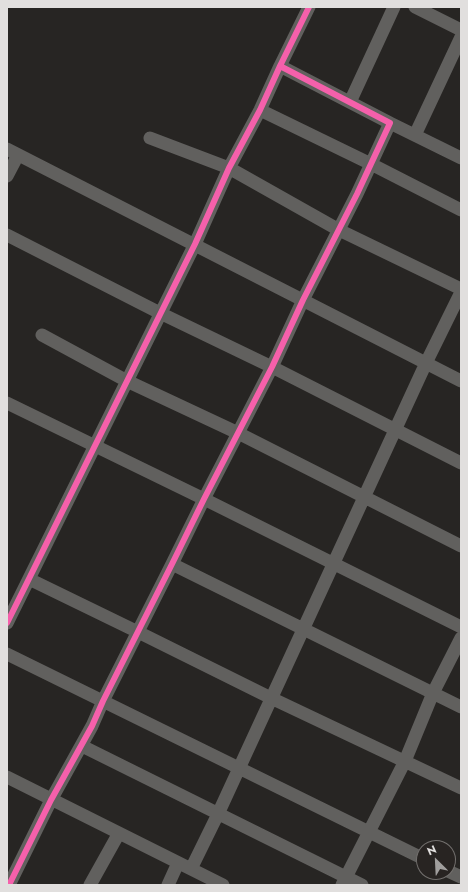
<!DOCTYPE html>
<style>
body{margin:0}
#map{position:relative;width:468px;height:892px;overflow:hidden;background:#272523;font-family:Jost,sans-serif}
canvas{display:block}
.frame{position:absolute;inset:0;border:8px solid #e1dfde;pointer-events:none}
.north{position:absolute;left:416px;top:840px;width:40px;height:40px;box-sizing:border-box;background:#282422;border:1px solid #726f6d;border-radius:50%;rotate:336deg;font-size:11px;font-weight:700;line-height:16px;text-align:center;color:#e1dfde}
.north::after{content:'';display:block;margin:auto;width:14px;height:18px;background:#a09e9d;clip-path:polygon(50% 0,100% 100%,50% 72%,0 100%)}
</style>
<div id="map">
<canvas width="468" height="892"></canvas>
<div class="frame"></div>
<div class="north">N</div>
</div>
<script>
const ctx = document.querySelector('canvas').getContext('2d');
ctx.lineJoin = 'round';
function strokePath(path, color, width, dash) { ctx.strokeStyle = color; ctx.lineWidth = width; ctx.lineCap = dash ? 'butt' : 'round'; ctx.setLineDash(dash || []); ctx.stroke(path); }
const street = new Path2D(`
 M415,7L461,30
 M350,102L394,7
 M260,110L371,164L461,210
 M390,123L461,158
 M415,135L461,37
 M150,138L229,168L339,230L461,289
 M7,149L461,381
 M7,176L18,155
 M7,235L160,313L272,367L461,463
 M42,335L127,381L238,433L461,546
 M7,403L204,499L461,627
 M172,564L461,707
 M29,579L138,632L271,698L461,788
 M7,623L195,244L229,168L260,110L280,66L309,7
 M7,654L424,859
 M82,746L362,885
 M7,777L223,885
 M191,869L218,814L426,363L461,292
 M448,871L461,877
 M9,885L51,800L92,726L103,701L172,564L204,499L272,367L303,300L357,194L390,123L280,66
 M90,885L119,833
 M168,885L178,863
 M342,885L405,761L433,693L461,638`);
const cycleway = new Path2D(`
 M7,623L195,244L229,168L260,110L280,66L309,7
 M9,885L51,800L92,726L103,701L172,564L204,499L272,367L303,300L357,194L390,123L280,66`);
strokePath(street, '#61605e', 13);
strokePath(cycleway, '#f560ab', 6);
</script>
